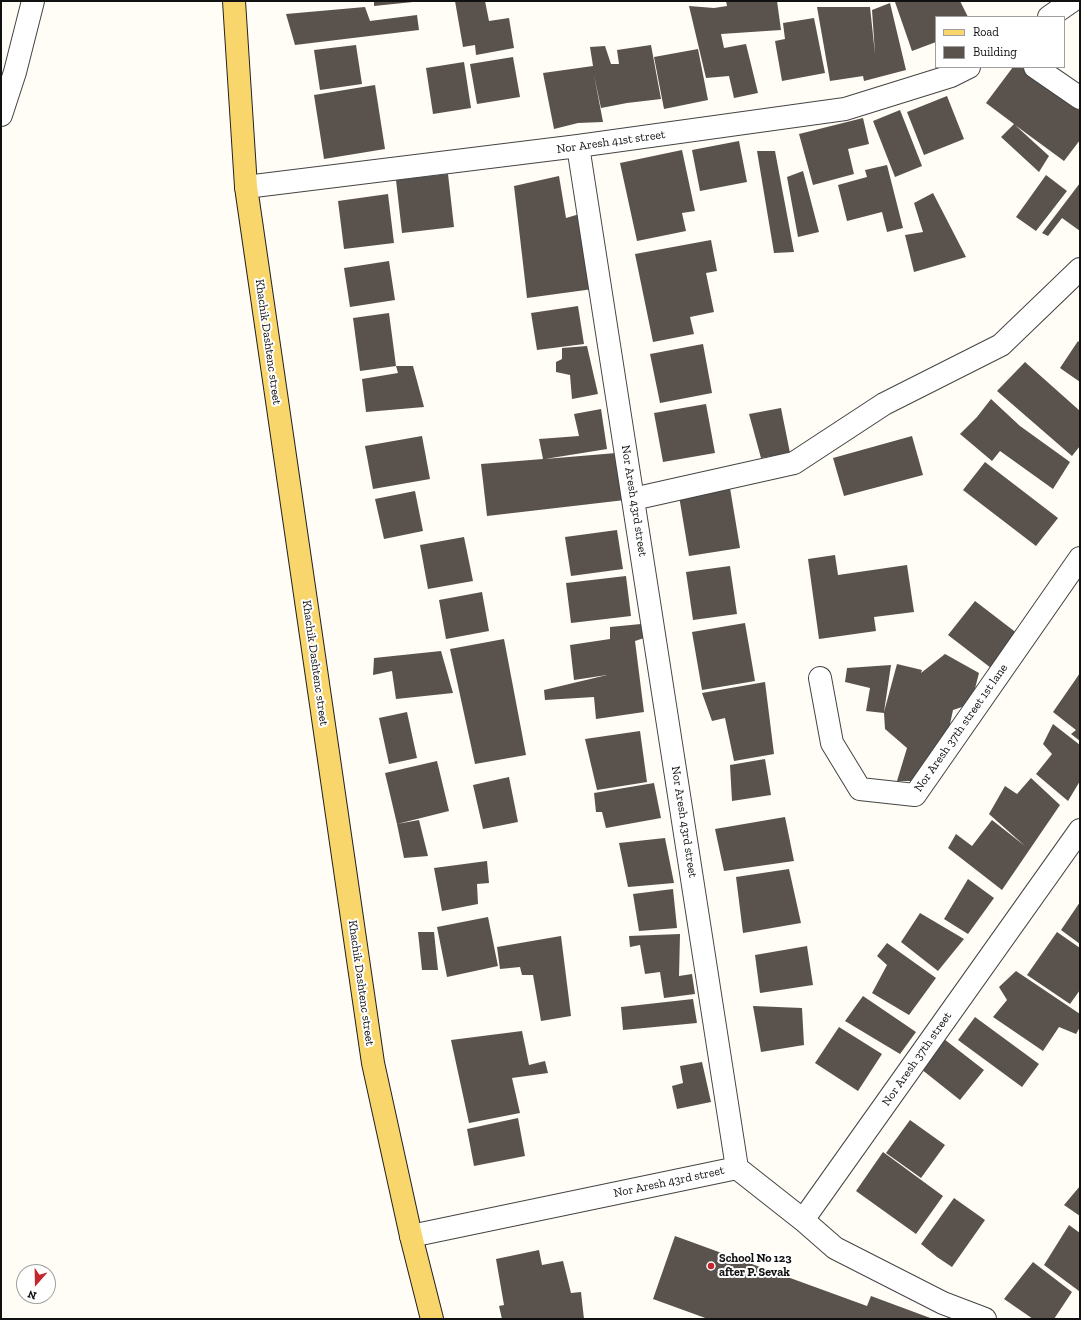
<!DOCTYPE html>
<style>
body{margin:0}
#map{position:relative;width:1081px;height:1320px;overflow:hidden;background:#fffdf5;font-family:"Zilla Slab",serif}
canvas{display:block}
.frame{position:absolute;inset:0;border:2px solid #111;pointer-events:none}
.legend{position:absolute;left:935px;top:16px;width:130px;height:52px;box-sizing:border-box;background:#fff;border:1px solid #a0a0a0;margin:0;padding:5px 7px;list-style:none;font-size:12px;color:#111}
.legend li{display:flex;align-items:center;gap:8px;height:20px}
.legend b{width:20px;border:1px solid #a0a0a0}
.north{position:absolute;left:16px;top:1264px;width:40px;height:40px;box-sizing:border-box;background:#fff;border:1px solid #a0a0a0;border-radius:50%;rotate:200deg;font-size:11px;font-weight:700;line-height:16px;text-align:center;color:#111}
.north::after{content:'';display:block;margin:auto;width:14px;height:18px;background:#c4262e;clip-path:polygon(50% 0,100% 100%,50% 72%,0 100%)}
</style>
<div id="map">
<canvas width="1081" height="1320"></canvas>
<div class="frame"></div>
<ul class="legend">
<li><b style="height:5px;background:#f9d66b"></b>Road</li>
<li><b style="height:11px;background:#5a524d"></b>Building</li>
</ul>
<div class="north">N</div>
</div>
<script>
const ctx = document.querySelector('canvas').getContext('2d');
ctx.lineJoin = 'round';
function paint(path, color) { ctx.fillStyle = color; ctx.fill(path, 'evenodd'); }
function strokePath(path, color, width, dash) { ctx.strokeStyle = color; ctx.lineWidth = width; ctx.lineCap = dash ? 'butt' : 'round'; ctx.setLineDash(dash || []); ctx.stroke(path); }
function write(font, color, halo, rows, align = 'center') {
  ctx.font = font + ' "Zilla Slab",serif'; ctx.lineWidth = 4; ctx.setLineDash([]); ctx.textBaseline = 'middle'; ctx.strokeStyle = halo; ctx.fillStyle = color; for (const [text, x, y, turn = 0] of rows) {
    ctx.save(); ctx.translate(x, y); ctx.rotate((+turn || 0) * Math.PI / 180); ctx.textAlign = isNaN(turn) ? turn : align; if (halo) ctx.strokeText(text, 0, 0); ctx.fillText(text, 0, 0); ctx.restore();
  }
}
const building = new Path2D(`
 M374,1H413V2L374,6Z
 M455,1H485L489,21L509,18L514,48L476,55L475,45L463,47Z
 M726,1H777L781,30L721,34L724,48L746,44L758,93L734,98L729,76L706,78L689,6L714,8L727,6Z
 M899,1H960L968,17H936V42L912,51L895,2Z
 M890,3L906,70L864,81L863,76L830,81L817,7H870L875,54L872,10Z
 M365,7L370,21L417,15L419,30L295,45L286,14Z
 M814,18L825,73L782,81L775,41L785,39L783,23Z
 M356,45L362,84L320,90L314,50Z
 M651,45L661,99L627,103L601,108L594,75L603,122L578,123L554,129L543,73L593,66L590,47L605,46L611,64H619L617,50Z
 M698,49L708,100L664,109L654,57Z
 M513,57L520,97L477,104L470,64Z
 M464,62L471,108L433,114L426,68Z
 M1013,67H1021L1080,111V140L1064,161L1015,125L1049,156L1039,172L1001,137L1014,124L986,103Z
 M375,85L385,149L324,159L314,95Z
 M947,96L964,139L924,155L907,112Z
 M900,110L922,166L895,177L873,121Z
 M863,118L869,144L848,149L854,174L813,185L799,134Z
 M739,141L747,182L700,191L692,150Z
 M682,150L695,211L682,213L686,231L637,241L620,163Z
 M757,151H775L794,252L774,253Z
 M887,165L903,228L887,232L882,212L847,221L838,185L867,177L865,170Z
 M803,171L819,232L798,237L787,177Z
 M448,174L454,227L402,233L396,180Z
 M1046,175L1067,191L1036,231L1016,217Z
 M559,176L566,218L583,213L593,289L527,298L514,186Z
 M1080,183V231L1062,218L1048,236L1042,233Z
 M933,193L966,257L914,272L905,235L923,232L914,203Z
 M388,194L394,243L344,249L338,201Z
 M711,240L717,271L706,273L714,312L690,317L694,334L653,342L635,254Z
 M389,261L395,300L350,307L344,268Z
 M578,306L584,344L537,350L531,313Z
 M389,313L396,366H413L424,407L366,412L362,379L398,373L396,366L360,371L353,318Z
 M1078,341L1080,343V382L1060,368Z
 M703,344L712,393L660,403L650,354Z
 M587,346L598,394L572,399L570,375L556,372V362L562,359V348Z
 M1025,362L1080,411V446L1072,456L997,391Z
 M991,399L1020,426L1070,462L1053,489L1000,451L992,461L960,434L977,417Z
 M706,404L715,453L663,462L654,413Z
 M781,408L790,453L761,458L749,414Z
 M601,409L607,449L545,459L616,453L625,500L487,516L481,464L543,459L539,439L579,436L574,414Z
 M422,436L430,479L373,489L365,446Z
 M912,436L923,475L844,496L833,458Z
 M985,462L1058,518L1036,546L963,490Z
 M730,488L740,548L689,556L679,496Z
 M415,491L423,531L384,539L375,499Z
 M617,530L623,569L571,576L565,537Z
 M464,537L473,581L428,589L420,545Z
 M835,555L838,575L907,565L914,612L874,617L876,631L819,639L808,559Z
 M730,566L737,614L693,620L686,572Z
 M626,576L631,616L571,623L566,583Z
 M482,592L489,631L446,639L439,600Z
 M975,601L1018,634L991,668L948,635Z
 M745,623L755,681L702,690L692,632Z
 M641,624L644,638L635,641L644,712L596,719L594,697L545,700L544,690L607,675L574,680L570,645L610,639V627Z
 M504,639L526,755L475,764L450,649Z
 M441,651L453,693L396,699L392,671L373,675L374,658Z
 M945,654L979,673L971,704L953,710L946,743L915,781H897L907,748L885,729L884,713L866,711L870,688L845,682L847,668L891,665L884,712L897,664L922,670L921,673Z
 M1080,673V741L1071,734L1076,730L1053,712Z
 M765,682L774,754L734,761L725,718L712,721L702,693Z
 M407,712L417,758L389,764L379,718Z
 M1053,724L1080,745V781L1068,801L1036,774L1052,754L1043,744Z
 M640,731L647,782L597,790L585,739Z
 M765,759L771,795L732,801L730,765Z
 M437,761L449,811L397,824L385,773Z
 M509,777L518,822L483,829L473,785Z
 M1031,778L1060,805L1002,890L948,848L956,834L972,846L992,820L1025,846L989,814L1005,786L1017,794Z
 M654,783L661,818L606,828L602,812H596L594,793Z
 M785,817L794,861L724,871L715,829Z
 M419,820L428,856L404,858L397,824Z
 M665,838L674,883L628,887L619,843Z
 M487,861L489,883L477,884L478,904L442,911L434,868Z
 M789,869L801,923L743,933L736,877Z
 M968,879L994,898L968,934L944,919Z
 M673,889L677,928L639,931L633,894Z
 M1080,902V944L1061,930Z
 M920,913L964,939L938,971L901,942Z
 M488,917L498,966L447,977L437,927Z
 M418,932H434L438,970H422Z
 M1057,932L1080,948V990L1070,1004L1027,975Z
 M680,934L679,976L692,974L695,994L664,998L660,972L645,974L640,945L630,947L629,936Z
 M561,936L571,1016L541,1021L533,975H522L520,967L500,969L497,947Z
 M887,943L936,978L909,1015L872,993L887,965L877,956Z
 M807,946L813,985L760,993L755,955Z
 M1016,971L1080,1014V1027L1076,1034L1059,1027L1043,1051L993,1017L1007,1000L999,987Z
 M863,996L916,1032L900,1054L845,1021Z
 M693,999L697,1023L623,1030L621,1007Z
 M753,1006L802,1008L804,1045L761,1052Z
 M975,1017L1039,1064L1022,1087L958,1040Z
 M839,1027L882,1054L858,1091L815,1063Z
 M522,1031L529,1065L545,1061L548,1073L512,1078L520,1113L469,1123L451,1040Z
 M944,1039L984,1070L960,1100L921,1069Z
 M702,1062L711,1102L677,1109L672,1086L683,1083L680,1066Z
 M518,1118L525,1156L474,1166L467,1129Z
 M910,1120L945,1145L921,1178L886,1153Z
 M883,1152L943,1196L916,1234L856,1191Z
 M1080,1186V1216L1064,1205Z
 M954,1198L985,1220L952,1267L937,1257L921,1244Z
 M1069,1225L1080,1233V1289L1079,1291L1044,1265Z
 M675,1236L867,1306L871,1296L933,1319H708L653,1299Z
 M539,1250L542,1265L563,1261L571,1293L581,1292L584,1319H502L499,1306L504,1305L496,1259Z
 M1033,1262L1072,1292L1054,1319H1033L1004,1299Z`);
const minor = new Path2D(`
 M1049,17L1072,1
 M1035,67L1080,98
 M1,115L15,72L33,1
 M246,187L578,146L845,109L951,76L969,67
 M633,499L794,463L884,404L1001,345L1080,269
 M820,678L832,743L860,789L915,795L1080,558
 M737,1168L803,1220L1080,830
 M803,1220L835,1248L943,1303L985,1319
 M411,1236L737,1168L578,146`);
const major = new Path2D(`
 M234,1L246,187L373,1063L411,1236L432,1319`);
const markers = [
 [711,1266,4,"#c4262e"]
];
const streetNames = [
 ["Nor Aresh 41st street",611,142,-8],
 ["Khachik Dashtenc street",268,342,82],
 ["Nor Aresh 43rd street",634,501,81],
 ["Khachik Dashtenc street",315,663,82],
 ["Nor Aresh 37th street 1st lane",961,728,-55],
 ["Nor Aresh 43rd street",684,822,81],
 ["Khachik Dashtenc street",361,983,82],
 ["Nor Aresh 37th street",917,1059,-55],
 ["Nor Aresh 43rd street",669,1182,-12]
];
const poiNames = [
 ["School No 123",719,1259],
 ["after P. Sevak",719,1273]
];
paint(building, '#5a524d');
strokePath(minor, '#444', 24);
strokePath(major, '#222', 24);
strokePath(minor, '#fff', 22);
strokePath(major, '#f9d66b', 22);
for (const [x, y, r, color] of markers) { const dot = new Path2D(); dot.arc(x, y, r, 0, 2 * Math.PI); ctx.fillStyle = color; ctx.fill(dot); strokePath(dot, '#fff', 1.5); }
write('12px', '#111', '#fff', streetNames);
write('bold 12px', '#111', '#fff', poiNames, 'left');
</script>
